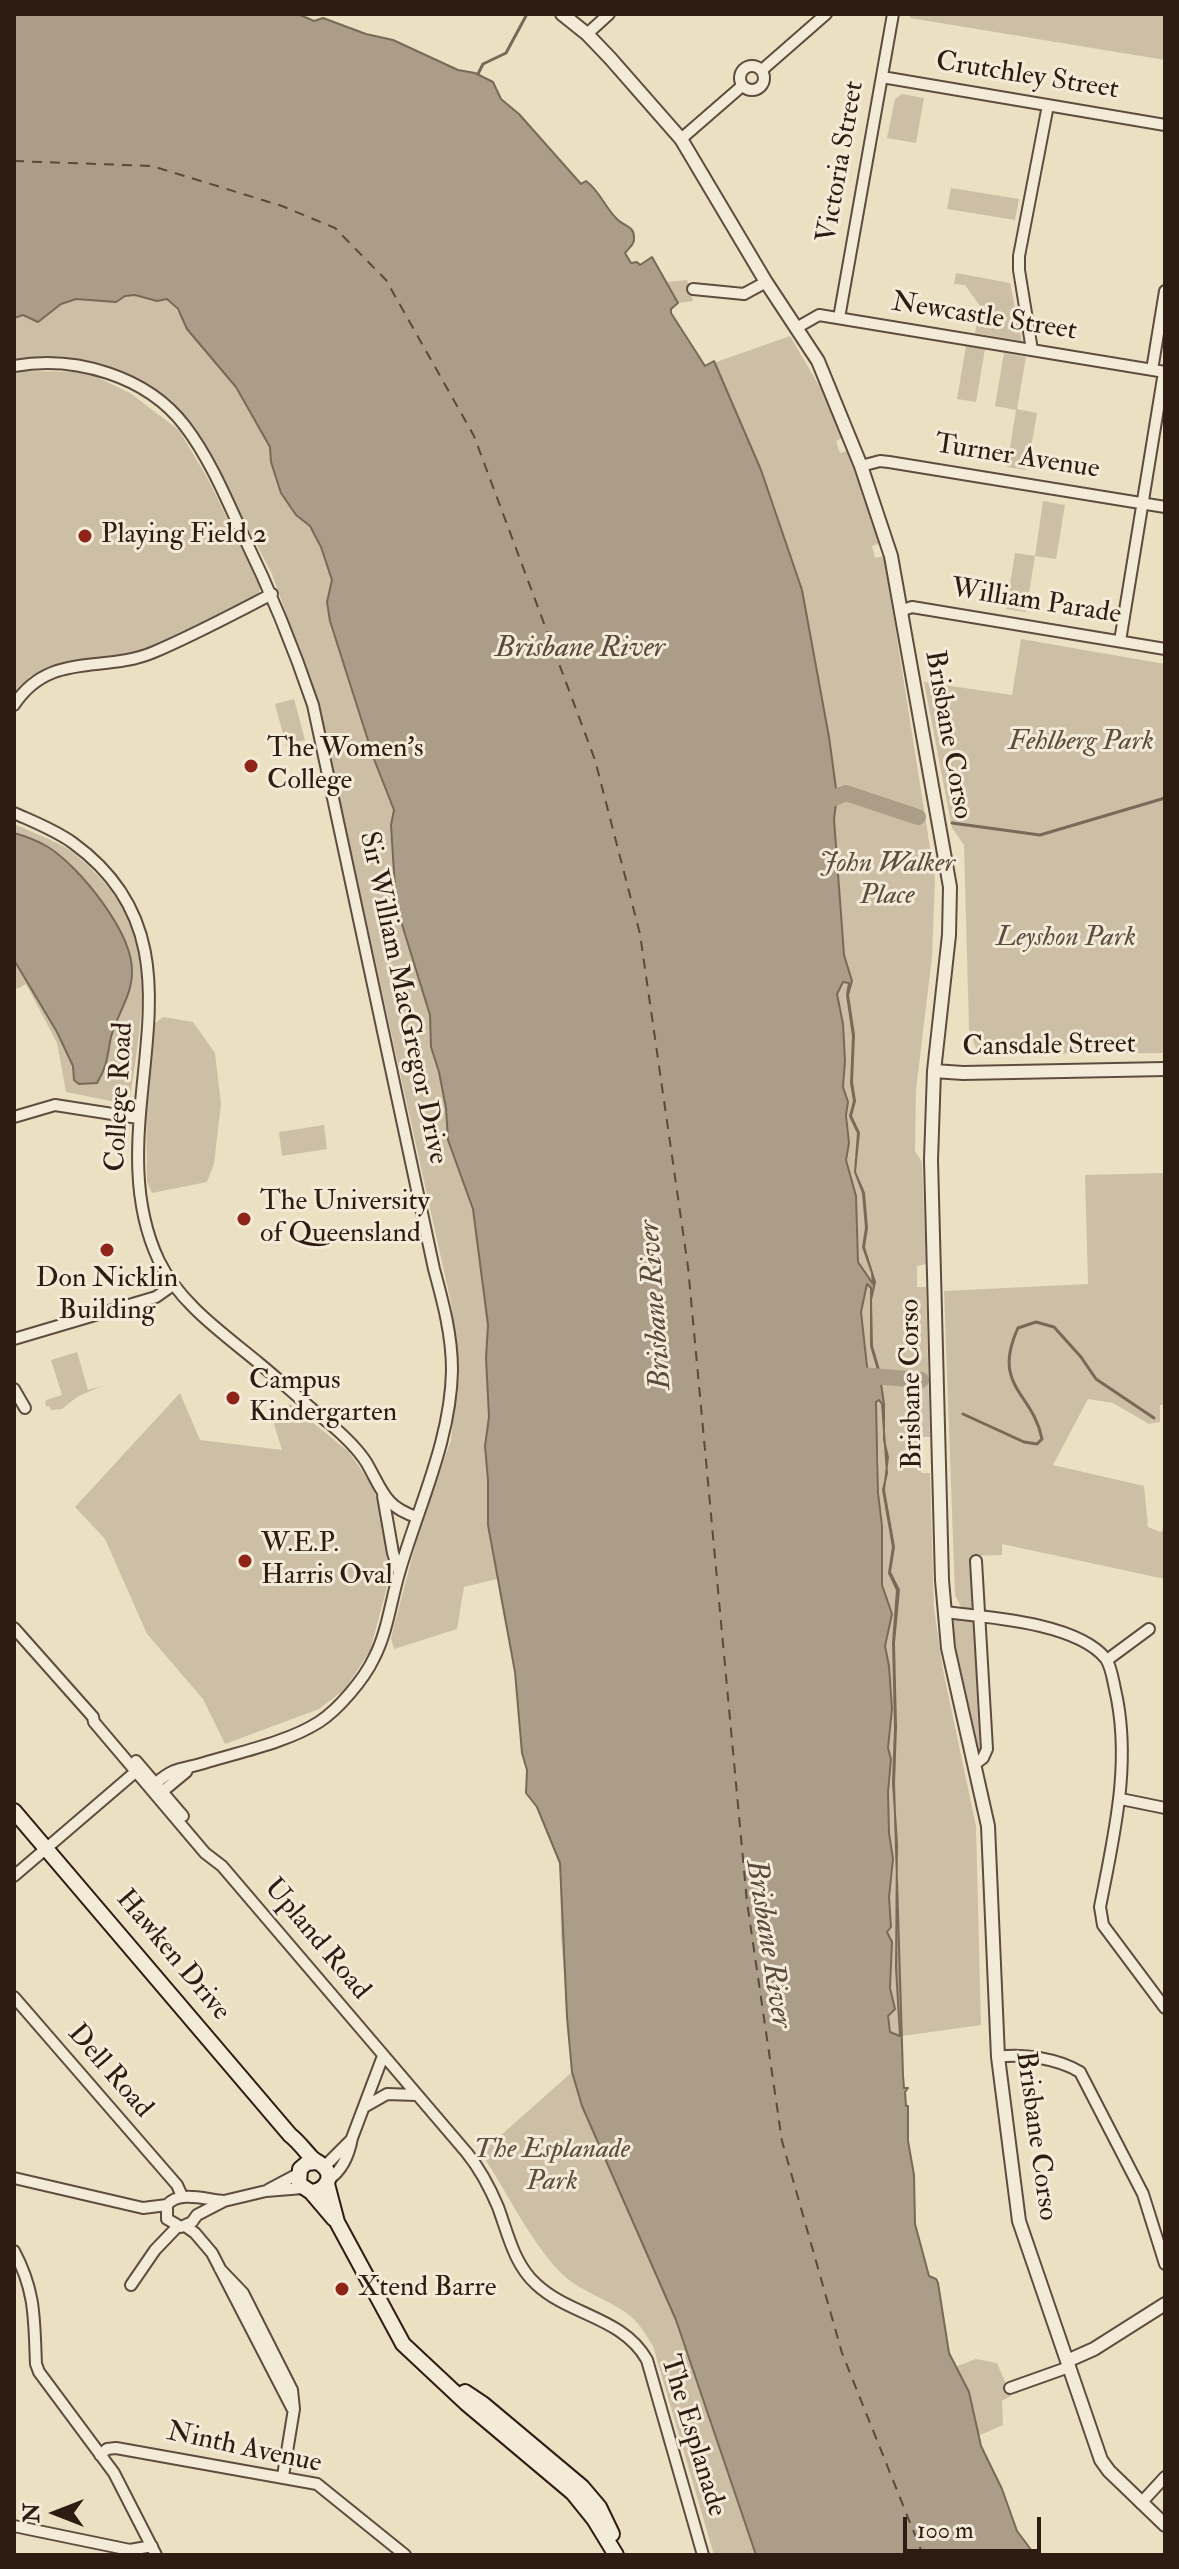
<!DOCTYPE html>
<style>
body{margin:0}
#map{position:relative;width:1179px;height:2569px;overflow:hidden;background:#ece0c3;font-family:"IM FELL Double Pica",serif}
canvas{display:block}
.frame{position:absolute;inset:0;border:16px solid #2e1c13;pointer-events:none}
.north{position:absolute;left:16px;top:2473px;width:80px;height:80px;-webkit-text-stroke:6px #f3ebd8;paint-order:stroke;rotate:270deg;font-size:22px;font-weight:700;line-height:32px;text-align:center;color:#2e1c13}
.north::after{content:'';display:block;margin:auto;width:28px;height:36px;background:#2e1c13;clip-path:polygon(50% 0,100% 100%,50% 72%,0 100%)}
.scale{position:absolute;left:903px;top:2517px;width:138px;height:36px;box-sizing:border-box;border:4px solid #2e1c13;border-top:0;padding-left:10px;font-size:24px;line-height:28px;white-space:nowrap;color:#2e1c13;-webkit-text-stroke:6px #f3ebd8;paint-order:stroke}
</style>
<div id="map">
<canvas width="1179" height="2569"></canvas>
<div class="frame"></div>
<div class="north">N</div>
<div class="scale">100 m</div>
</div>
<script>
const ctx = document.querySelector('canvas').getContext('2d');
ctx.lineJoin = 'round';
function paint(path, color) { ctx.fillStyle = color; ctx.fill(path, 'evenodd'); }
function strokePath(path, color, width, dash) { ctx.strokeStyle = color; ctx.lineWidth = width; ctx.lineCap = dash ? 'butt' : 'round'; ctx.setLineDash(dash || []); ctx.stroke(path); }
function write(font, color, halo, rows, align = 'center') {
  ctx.font = font + ' "IM FELL Double Pica",serif'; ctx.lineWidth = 6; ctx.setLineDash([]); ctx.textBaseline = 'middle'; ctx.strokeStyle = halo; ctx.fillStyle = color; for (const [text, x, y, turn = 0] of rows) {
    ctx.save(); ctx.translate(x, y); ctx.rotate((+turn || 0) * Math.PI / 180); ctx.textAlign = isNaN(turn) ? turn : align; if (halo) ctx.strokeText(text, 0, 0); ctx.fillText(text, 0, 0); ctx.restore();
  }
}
const green = new Path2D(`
 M910,14H1165V60L910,18Z
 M902,94L924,98L916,143L887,138L895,99Z
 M951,188L1019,199L1015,220L947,209Z
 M956,273L1010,283L1022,341L975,333L980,306L965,285L954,284Z
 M687,280L693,301L678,303L671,309V313L705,366L790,336L821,389L842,438L836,441L840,453L847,451L881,543L872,546L875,558L884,556L935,879L932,957L916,1090L915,1151L922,1162L926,1264L917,1266V1287H926L930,1437H921V1473H930L934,1608L943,1670L976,1826L981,2025L902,2036L898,1945L896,1968L901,2036H894L890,2032L888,2016L893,2012L890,1988L892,1970L887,1932L891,1927L889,1897L892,1871L888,1792L891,1759L888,1748L892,1709L885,1646L891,1621L890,1608L882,1585V1526L878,1493L879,1460L874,1411L876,1402L881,1401L884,1434V1404L879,1371L867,1375L866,1370L861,1312L865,1285L870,1284L871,1305L874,1284L858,1262L856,1196L846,1160L849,1143L846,1093L843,1087L845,1061L843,1024L837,994L843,982L849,983L848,995L852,981L844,955L837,846L652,301L668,286L666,282Z
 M135,295L157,301L166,299C180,311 185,326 197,340L183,315L201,314L243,325L267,343L290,372L325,436L380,562L437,789L456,1013L472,1149L496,1324L497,1360L502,1377L501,1401L509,1444L502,1462L500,1477L516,1522L517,1555L512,1571L520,1611L526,1615L525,1630L528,1637L523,1659L536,1737L533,1767L550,1776L552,1796L563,1827L575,1850L577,1865L565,1901L569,1908L579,1974L589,2020L586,2032L592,2059L589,2064L572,2072L582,2106L676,2320L756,2555H714L653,2346C645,2333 638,2321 625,2312C605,2298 579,2291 561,2273C527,2237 508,2193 481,2153L572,2072L561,1938L560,1863L537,1807L526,1793L527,1770L522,1753L515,1672L497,1579L464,1587L457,1629L394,1649L391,1638L420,1527L451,1440L456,1391V1345L451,1303L318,703L272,574L212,460L188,422L164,397L128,374L86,362L50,359L14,362V318L23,315L38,322L61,304L76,299L116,302L125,296Z
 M966,346L985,349L976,402L957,399Z
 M1004,353L1026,357L1017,409L1037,413L1027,470L1007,467L1016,410L995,406Z
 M22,371L86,372L130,393L179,430L208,479L261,588L254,600L148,650L66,665L30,676L14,698V374Z
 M1043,501L1065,505L1056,559L1035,556L1026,612L1006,609L1015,553L1035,556Z
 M1021,639L1165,664V1053L993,1054L976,1048L969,1029L964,845L952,828L924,682L1012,695Z
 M294,699L305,740L286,745L275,704Z
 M14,824C29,831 45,837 59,844C75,852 89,866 101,879C161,944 140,1023 130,1101L126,1104L66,1092L57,1043L26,984L17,989L14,985Z
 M163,1017L193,1022L215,1053L221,1104L214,1164L207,1182L152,1193L147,1182L146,1098L155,1023Z
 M324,1125L327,1149L282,1156L279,1132Z
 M1165,1173V1405H1160V1422L1149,1424L1113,1403L1088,1399L1053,1465L1144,1486L1148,1527L1160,1532L1165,1529V1579L1002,1544V1555L970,1556L972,1609H962L955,1595L944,1291L1088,1284L1085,1175Z
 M77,1352L88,1390L102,1386L77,1397L62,1409L51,1410L49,1406L47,1407L45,1404L46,1400L62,1395L51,1360Z
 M180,1393L200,1440L282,1450L274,1424L290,1404L349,1452L373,1487L388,1536V1583L370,1651L345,1689L319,1709L225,1744L203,1699L147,1634L105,1539L75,1507Z
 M961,1617L973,1622L976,1636L984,1746L980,1752L976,1748L953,1643L954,1619Z
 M976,2359L997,2363L1011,2396L1002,2401L1003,2425L978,2436L969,2392L955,2367Z`);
const water = new Path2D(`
 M14,14H298L314,21L323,18L366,34L393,40L458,70L475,73L493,82L501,99L519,114L581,184L586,181C600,191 605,208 618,220C624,226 634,226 634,237C635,244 629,248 625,253L631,263L637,262L640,265L652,257L678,303L671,309V313L705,366L714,361L761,470L802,590L829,737L837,796L834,819L844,955L852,981L848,995L854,1035L852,1082L855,1101L851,1116L859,1133L855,1172L864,1193L867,1228L864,1247L875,1282L871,1300L872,1346L879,1370L884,1404V1440L888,1457L884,1490L894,1547L890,1572L899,1590L894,1643L896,1727L894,1783L903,2075L904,2088H908L905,2092L906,2106H908V2141L914,2175L915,2224L929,2276L936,2279L938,2283L949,2353L969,2392L981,2446L1002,2489L1017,2531L1035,2555H756L676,2320L582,2106L572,2072L567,2017L560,1863L537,1807L526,1793L527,1770L522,1753L515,1672L488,1525V1480L485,1446L489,1417L486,1358L488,1325L473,1209L448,1140L446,1108L439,1072L431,1047L430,1015L396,905L391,825L394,810L374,759L330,621L327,602L332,580L321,547L310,526L296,515L281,493L271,462L270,447L236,387L187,329L178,309L167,299L157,301L135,295L125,296L116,302L76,299L61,304L38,322L23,315L14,318ZM843,982L849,983L847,995L853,1036L851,1083L854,1101L850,1116L858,1133L855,1172L863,1193L866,1228L863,1247L872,1273L873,1284L858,1262L856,1196L846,1160L849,1143L846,1115L848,1102L843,1087L845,1061L843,1024L837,994ZM867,1284L871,1288V1346L878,1370L868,1375L861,1312ZM879,1400L882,1404L887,1473L883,1490L893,1547L889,1573L897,1590L893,1643L895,1728L893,1783L897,1844L896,1968L900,2036L890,2032L888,2016L895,2009L890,1988L892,1942L887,1932L891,1927L889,1897L893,1859L889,1833L888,1792L891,1759L888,1748L892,1709L889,1666L885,1646L892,1614L882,1585V1526L878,1493L876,1402Z
 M14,833C25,836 38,841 48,847C80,867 133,933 132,972C132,996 117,1014 111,1037C107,1056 108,1065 97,1083L79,1084L74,1080L73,1066L57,1032L14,960Z`);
const stream = new Path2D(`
 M478,74L483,64L506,53L527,14
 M952,823L1040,835L1165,798
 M963,1414L1024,1442L1037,1444L1042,1439C1033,1392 991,1387 1018,1328L1036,1322L1054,1327L1081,1357L1096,1379L1154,1418
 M1165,1495V1496`);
const river = new Path2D(`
 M829,800L846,793L918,817
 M859,1375L921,1380`);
const ferry = new Path2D(`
 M14,161L152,166L282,206L335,228L386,280L474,436L595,760L640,934L688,1267L747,1902L782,2141L842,2353L923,2555`);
const minor = new Path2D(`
 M587,34L609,14
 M740 78a12 12 0 1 1 24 0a12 12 0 1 1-24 0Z
 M762,70L826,14
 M882,77L1165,125
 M681,139L742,86
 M693,289L744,294L766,282
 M839,318L893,14
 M798,327L819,315L1165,372
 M1032,350L1019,270V256L1048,105
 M14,366C75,355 147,376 185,426C210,459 226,498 243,535C270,590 293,646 313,705L434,1269C443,1302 452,1335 452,1370C451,1439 419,1505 400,1570C391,1599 388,1631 374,1658C364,1679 339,1709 319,1722C288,1742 240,1752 204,1763C181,1770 176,1766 156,1783L154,1792
 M1152,370L1165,291
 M861,466L880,461L889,462L1165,507
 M900,611L912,607L1165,649
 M1120,641L1164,372
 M14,705C50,650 103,674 154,652C194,635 233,614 272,594
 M14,813C34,822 55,830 73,843C224,952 91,1118 159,1261C180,1304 224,1334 260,1364C283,1383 305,1404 329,1423C342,1434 357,1448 366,1462C382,1489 384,1507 417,1517
 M14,1117L55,1105L138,1118
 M14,1339L156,1297L173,1285
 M14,1389L25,1408
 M383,1496L393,1553L399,1572
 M944,1612C988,1617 1078,1623 1106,1659C1111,1666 1113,1680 1115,1689C1132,1762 1114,1835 1100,1907L1103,1925L1165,2008
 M14,1628L93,1717L94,1722L205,1853L222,1866L467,2153C480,2169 490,2188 498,2207C508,2234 514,2264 536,2284C570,2316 623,2317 647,2360L703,2555
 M1107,1660L1149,1629
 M136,1761L183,1816
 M975,1764L983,1758L987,1749L976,1561
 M156,1792L163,1791L186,1772L188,1768
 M1121,1799L1165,1808
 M14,1876L140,1768
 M14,1997L177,2185L182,2196
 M998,2057C1023,2053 1059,2059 1080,2072L1143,2194L1165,2264
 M366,2106L387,2094L416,2095
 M324,2167L351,2140
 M14,2178L143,2208L167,2205C179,2190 207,2200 224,2201
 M328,2180C343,2170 349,2155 352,2138L383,2056
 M268,2190L298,2174
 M167,2205V2219L181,2227L192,2222L197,2215L224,2201L266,2191L303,2188
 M185,2226L195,2233L212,2253L292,2408
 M14,2251C36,2292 34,2320 36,2364L39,2372L114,2473L156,2555
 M220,2269L243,2293L292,2390L294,2409L283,2476
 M131,2285L155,2250L178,2226
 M1010,2388L1069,2367
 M100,2455L107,2449L116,2448L317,2484L405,2555
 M1141,2503L1165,2477
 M14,2526L130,2550L152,2546`);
const tertiary = new Path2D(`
 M562,14L587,34L610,58L681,139L766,282L818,361L861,466L891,556L950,887L949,935L934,1071L931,1160L942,1580L948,1648L988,1826L998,2057L1019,2221L1101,2460L1109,2471L1165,2525
 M934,1071L963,1073L1165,1069
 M1067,2361L1094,2349L1165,2304`);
const secondary = new Path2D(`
 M14,1811L290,2135C299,2142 305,2151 312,2158C315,2161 320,2163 323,2166C336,2177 324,2191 311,2192
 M316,2162L307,2163L300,2169L299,2184L311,2192L334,2219
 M327,2184L337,2222L403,2344L466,2403L573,2493L594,2519L616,2555
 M465,2392L483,2404L582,2487L599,2507L612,2534`);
const markers = [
 [85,536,8,"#8f2418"],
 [251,766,8,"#8f2418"],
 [244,1219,8,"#8f2418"],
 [107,1250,8,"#8f2418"],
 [233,1398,8,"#8f2418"],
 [245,1561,8,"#8f2418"],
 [342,2289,8,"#8f2418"]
];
const streetNames = [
 ["Crutchley Street",1027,77,9],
 ["Victoria Street",842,162,-80],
 ["Newcastle Street",984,318,9],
 ["Turner Avenue",1017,458,9],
 ["William Parade",1036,603,9],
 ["Brisbane Corso",947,735,80],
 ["Sir William MacGregor Drive",402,998,78],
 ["Cansdale Street",1049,1047,-1],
 ["College Road",121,1097,-87],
 ["Brisbane Corso",913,1384,-91],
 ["Upland Road",316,1940,50],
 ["Hawken Drive",172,1956,50],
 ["Dell Road",109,2072,49],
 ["Brisbane Corso",1035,2136,82],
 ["The Esplanade",692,2436,73],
 ["Ninth Avenue",244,2449,12]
];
const poiNames = [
 ["Playing Field 2",101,536],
 ["The Women's",267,750],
 ["College",267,782],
 ["The University",260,1203],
 ["of Queensland",260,1235],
 ["Don Nicklin",107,1280,"center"],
 ["Building",107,1312,"center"],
 ["Campus",249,1382],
 ["Kindergarten",249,1414],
 ["W.E.P.",261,1545],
 ["Harris Oval",261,1577],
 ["Xtend Barre",358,2289]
];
const parkNames = [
 ["Fehlberg Park",1081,743],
 ["John Walker",887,865],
 ["Place",887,897],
 ["Leyshon Park",1066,939],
 ["The Esplanade",552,2151],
 ["Park",552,2183]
];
const waterNames = [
 ["Brisbane River",580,650],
 ["Brisbane River",657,1305,-94],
 ["Brisbane River",767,1944,81]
];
paint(green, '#ccbfa5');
paint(water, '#ab9d87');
strokePath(water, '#796959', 2);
strokePath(stream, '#796959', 3);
strokePath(river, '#ab9d87', 16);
strokePath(ferry, '#5a493c', 2, [10, 8]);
strokePath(minor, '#5e4d3f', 14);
strokePath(tertiary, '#5e4d3f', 16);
strokePath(secondary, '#2e1c13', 18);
strokePath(minor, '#f3ebd8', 10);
strokePath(tertiary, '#f3ebd8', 12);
strokePath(secondary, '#f3ebd8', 14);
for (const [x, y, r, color] of markers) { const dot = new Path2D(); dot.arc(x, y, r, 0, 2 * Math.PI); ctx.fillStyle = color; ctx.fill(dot); strokePath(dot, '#f3ebd8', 3); }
write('28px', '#2e1c13', '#f3ebd8', streetNames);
write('28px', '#2e1c13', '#f3ebd8', poiNames, 'left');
write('italic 28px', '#5d4d3f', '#f3ebd8', parkNames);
write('italic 30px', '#5a493c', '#f3ebd8', waterNames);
</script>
